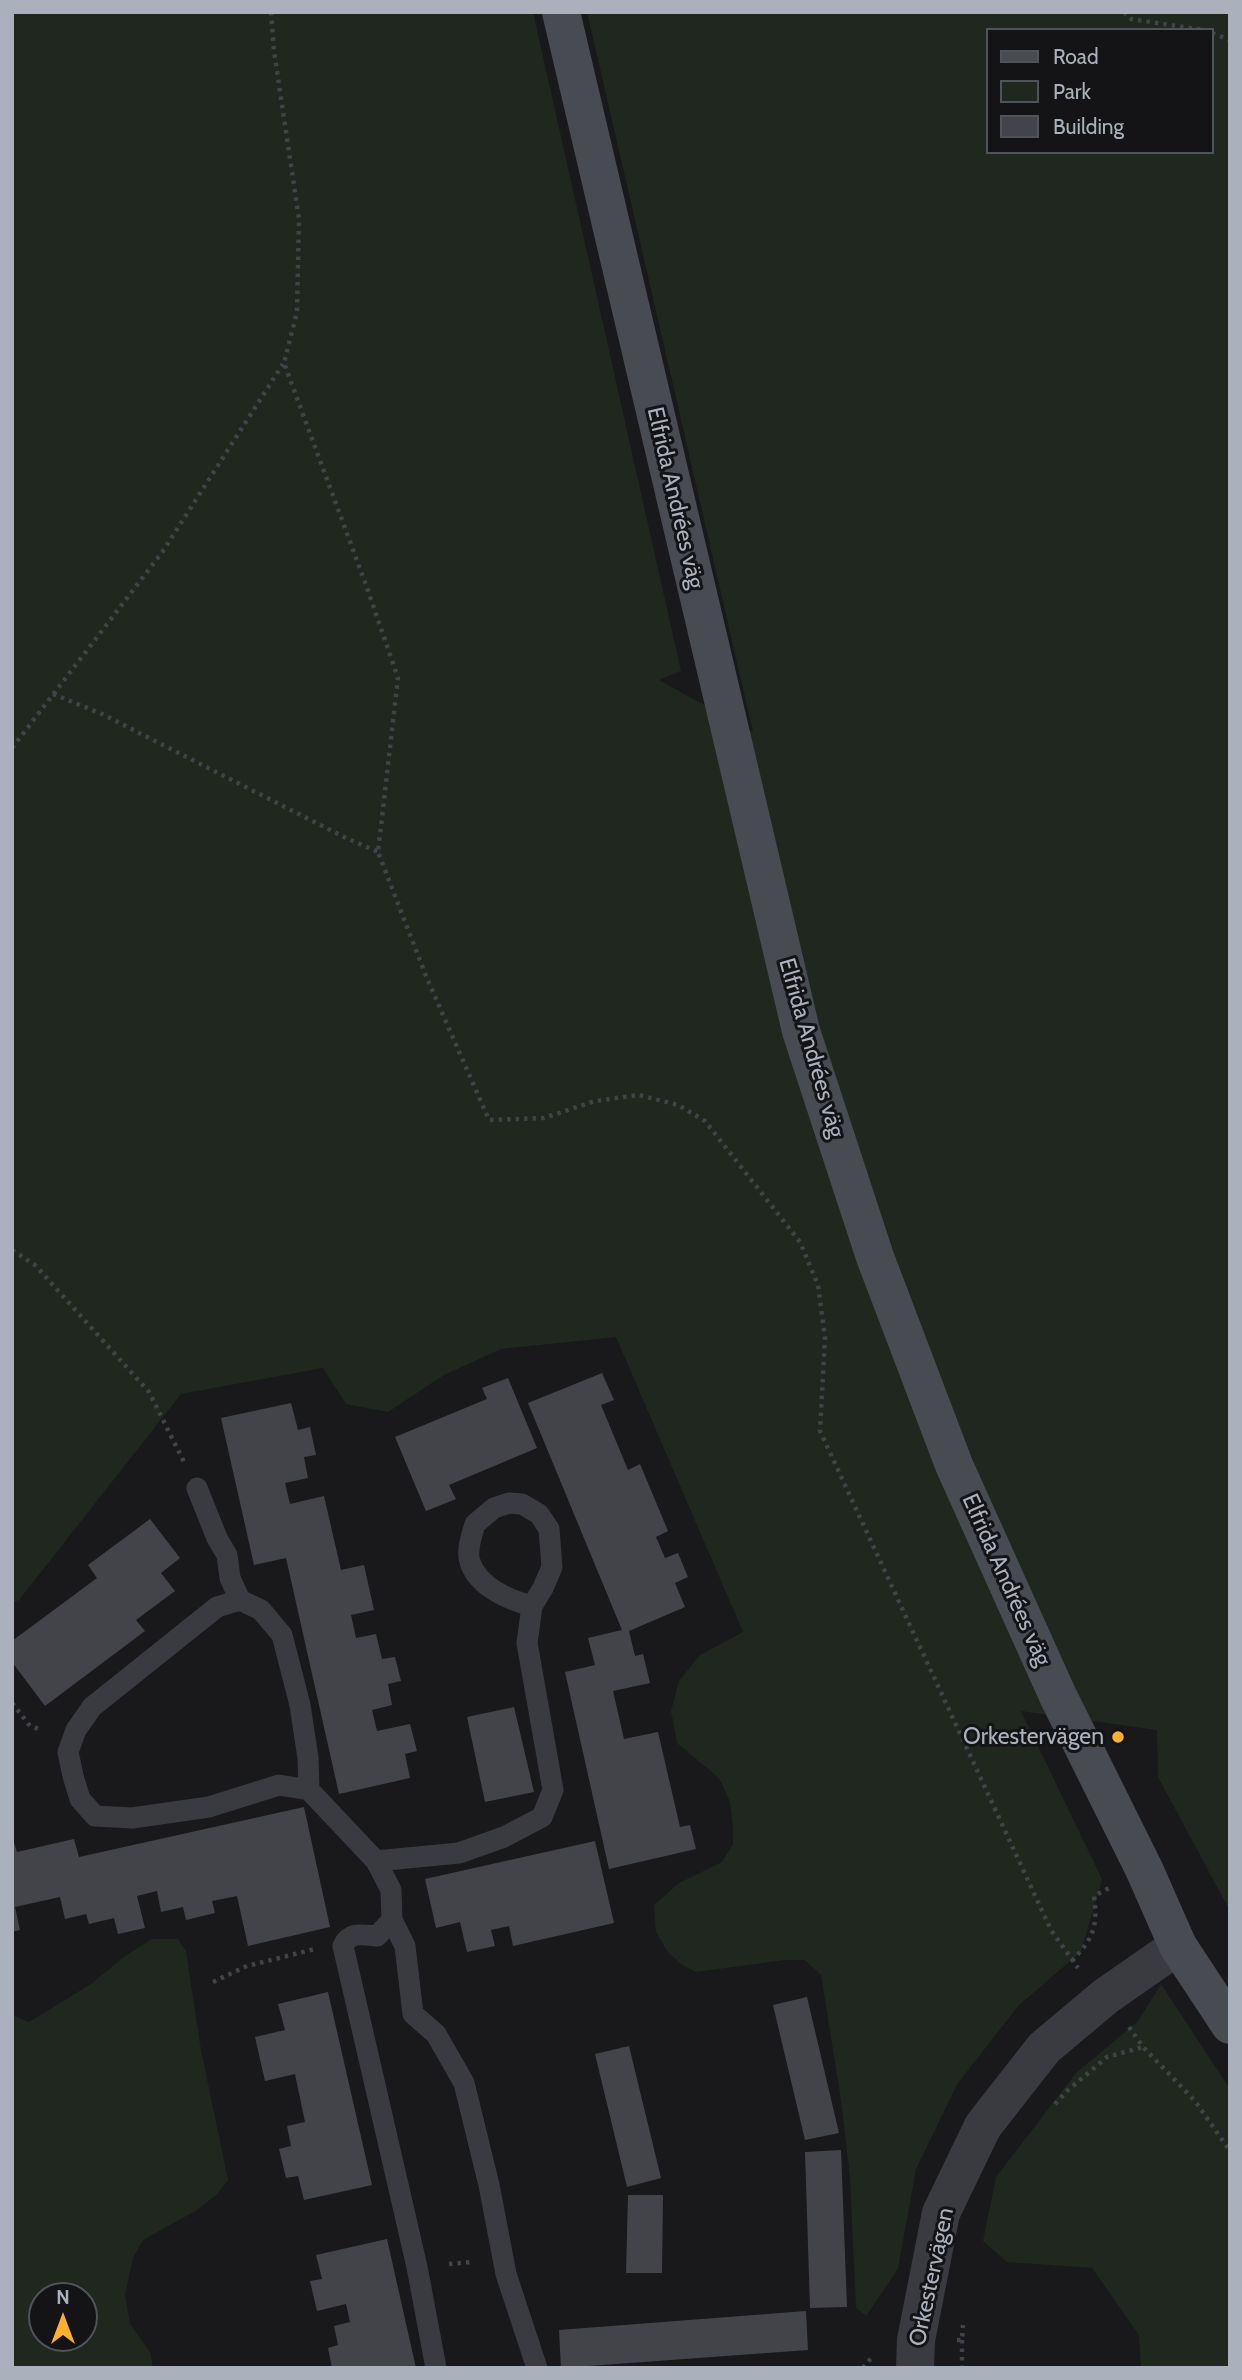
<!DOCTYPE html>
<meta charset="utf-8">
<style>
body{margin:0}
#map{position:relative;width:1242px;height:2380px;overflow:hidden;background:#19191c;font-family:Cabin,sans-serif}
canvas{display:block}
.frame{position:absolute;inset:0;border:14px solid #abb1bc;pointer-events:none}
.legend{position:absolute;left:986px;top:28px;width:228px;height:126px;box-sizing:border-box;background:#141417;border:2px solid #505359;margin:0;padding:9px 12px;list-style:none;font-size:21px;color:#abb1bc}
.legend li{display:flex;align-items:center;gap:14px;height:35px}
.legend b{width:35px;border:2px solid #505359}
.north{position:absolute;left:28px;top:2282px;width:70px;height:70px;box-sizing:border-box;background:#141417;border:2px solid #505359;border-radius:50%;rotate:0deg;font-size:19px;font-weight:700;line-height:28px;text-align:center;color:#abb1bc}
.north::after{content:'';display:block;margin:auto;width:24px;height:32px;background:#ffaf2e;clip-path:polygon(50% 0,100% 100%,50% 72%,0 100%)}
</style>
<div id="map">
<canvas width="1242" height="2380"></canvas>
<div class="frame"></div>
<ul class="legend">
<li><b style="height:9px;background:#484b51"></b>Road</li>
<li><b style="height:19px;background:#1f271f"></b>Park</li>
<li><b style="height:19px;background:#434449"></b>Building</li>
</ul>
<div class="north">N</div>
</div>
<script>
const ctx = document.querySelector('canvas').getContext('2d');
ctx.lineJoin = 'round';
function paint(path, color) { ctx.fillStyle = color; ctx.fill(path, 'evenodd'); }
function strokePath(path, color, width, dash) { ctx.strokeStyle = color; ctx.lineWidth = width; ctx.lineCap = dash ? 'butt' : 'round'; ctx.setLineDash(dash || []); ctx.stroke(path); }
function write(font, color, halo, rows, align = 'center') {
  ctx.font = font + ' Cabin,sans-serif'; ctx.lineWidth = 6; ctx.setLineDash([]); ctx.textBaseline = 'middle'; ctx.strokeStyle = halo; ctx.fillStyle = color; for (const [text, x, y, turn = 0] of rows) {
    ctx.save(); ctx.translate(x, y); ctx.rotate((+turn || 0) * Math.PI / 180); ctx.textAlign = isNaN(turn) ? turn : align; if (halo) ctx.strokeText(text, 0, 0); ctx.fillText(text, 0, 0); ctx.restore();
  }
}
const green = new Path2D(`
 M12,12H533L681,671L659,680L753,732L587,12H1230V1911L1158,1777L1157,1730L1021,1711L1102,1879L1081,1952L1019,2005L958,2083L916,2169L898,2269L866,2316L856,2308L850,2178L841,2100L821,1975L805,1960H785L696,1972L682,1965L667,1951L656,1932L654,1905L679,1883L722,1862L733,1844V1825L730,1802L719,1778L677,1743L671,1711L679,1681L700,1655L743,1632L616,1337L501,1349L444,1375L388,1412L346,1404L323,1368L181,1394L19,1600L12,1603ZM988,30H1212V152H988Z
 M152,1939H178L186,1951L201,2050L228,2180L216,2195L197,2210L143,2240L133,2258L125,2295L130,2324L150,2352L153,2368H12V2015L29,2022L91,1984L125,1956ZM42,2296H84V2338H42Z
 M1161,1984L1230,2089V2368H1141L1139,2335L1092,2268L1007,2262L983,2241L996,2177L1076,2073L1138,2021Z`);
const building = new Path2D(`
 M602,1373L614,1400L601,1405L628,1470L640,1464L668,1531L656,1537L665,1558L678,1553L688,1577L675,1583L685,1607L629,1631L635,1656L643,1654L650,1683L613,1691L624,1739L658,1732L680,1827L690,1825L696,1849L609,1869L565,1672L595,1665L588,1638L622,1630L528,1403Z
 M508,1378L537,1448L449,1485L456,1499L426,1511L395,1437L487,1399L482,1388Z
 M291,1403L298,1430L310,1427L316,1455L304,1457L308,1478L285,1483L290,1504L324,1496L341,1570L364,1565L374,1610L351,1615L356,1638L376,1634L382,1659L395,1657L401,1681L388,1684L392,1705L372,1710L377,1731L410,1724L417,1751L405,1754L410,1778L339,1794L286,1558L254,1565L221,1418Z
 M150,1519L180,1558L161,1573L175,1591L136,1620L145,1631L45,1706L12,1662V1641L97,1578L88,1565Z
 M514,1707L534,1792L485,1802L467,1717Z
 M304,1807L330,1927L248,1946L237,1896L212,1901L215,1913L186,1920L183,1907L161,1912L157,1891L137,1896L145,1928L118,1934L114,1918L89,1924L86,1914L65,1919L60,1897L15,1907L20,1930L12,1932V1836L17,1852L74,1839L79,1857Z
 M595,1841L614,1923L513,1946L509,1926L491,1930L495,1946L467,1952L460,1922L436,1928L425,1879Z
 M328,1992L372,2185L304,2200L298,2176L286,2178L279,2149L291,2146L287,2126L305,2122L295,2074L265,2081L255,2037L285,2030L278,2004Z
 M807,1997L839,2133L805,2140L773,2005Z
 M629,2046L661,2178L627,2187L595,2054Z
 M841,2150L847,2307L810,2308L805,2152Z
 M628,2195H663L662,2273H626Z
 M387,2239L416,2368H332L328,2348L338,2345L334,2326L350,2322L346,2304L317,2311L310,2281L322,2279L316,2255Z
 M806,2311L808,2350L561,2368L559,2330Z`);
const path = new Path2D(`
 M271,12L274,51L299,219L297,312L284,363L366,585L398,678L378,852L426,976L489,1120L544,1118L595,1101L639,1095L678,1105L705,1121L800,1242L818,1285L825,1338L820,1431L1051,1930L1078,1968
 M1124,12L1131,19L1203,30
 M1212,33L1230,40
 M53,694L102,714L344,837L378,852
 M12,748L163,551L283,364
 M12,1250L35,1265L149,1392L184,1462
 M12,1703L30,1726L42,1730
 M1072,1961C1093,1938 1098,1928 1094,1896L1109,1888
 M213,1982L247,1966L315,1949
 M1129,2027L1143,2047L1195,2101L1230,2151
 M1055,2104L1067,2091L1107,2057L1143,2047
 M449,2264L472,2262
 M957,2340H962L963,2325
 M962,2340V2368
 M863,2368L872,2357`);
const lane = new Path2D(`
 M197,1488L217,1538L227,1555L230,1578L240,1600L261,1610L282,1635L300,1705L308,1758L309,1790
 M240,1600L217,1607L92,1707L76,1730L68,1752L73,1776L80,1799L95,1816L132,1818L209,1807L279,1785L309,1790L376,1861L391,1890L392,1920L377,1936C362,1935 350,1931 343,1946L417,2267L436,2368
 M376,1861L459,1853L504,1837L542,1817L553,1790L527,1643L532,1606L543,1588L552,1567L549,1529L539,1514L522,1504L509,1503L494,1508L475,1524C472,1534 466,1551 470,1562C478,1587 509,1600 532,1606
 M392,1920L405,1946L413,2014L436,2034L464,2083L489,2185L506,2274L537,2368`);
const street = new Path2D(`
 M915,2368L916,2340L941,2213L983,2126L1044,2048L1106,1996L1178,1946`);
const secondary = new Path2D(`
 M561,12L801,1031L875,1257L954,1465L1058,1696L1144,1869L1178,1946L1230,2025`);
const markers = [
 [1118,1737,7,"#ffaf2e"]
];
const streetNames = [
 ["Elfrida Andrées väg",675,498,77],
 ["Elfrida Andrées väg",811,1048,74],
 ["Elfrida Andrées väg",1006,1580,66],
 ["Orkestervägen",932,2277,-78]
];
const poiNames = [
 ["Orkestervägen",1104,1737]
];
paint(green, '#1f271f');
paint(building, '#434449');
strokePath(path, '#404348', 4.5, [3.5, 5]);
strokePath(lane, '#3a3b41', 21);
strokePath(street, '#3a3b41', 38);
strokePath(secondary, '#484b51', 38);
for (const [x, y, r, color] of markers) { const dot = new Path2D(); dot.arc(x, y, r, 0, 2 * Math.PI); ctx.fillStyle = color; ctx.fill(dot); strokePath(dot, '#141417', 2.5); }
write('23px', '#abb1bc', '#141417', streetNames);
write('23px', '#abb1bc', '#141417', poiNames, 'right');
</script>
